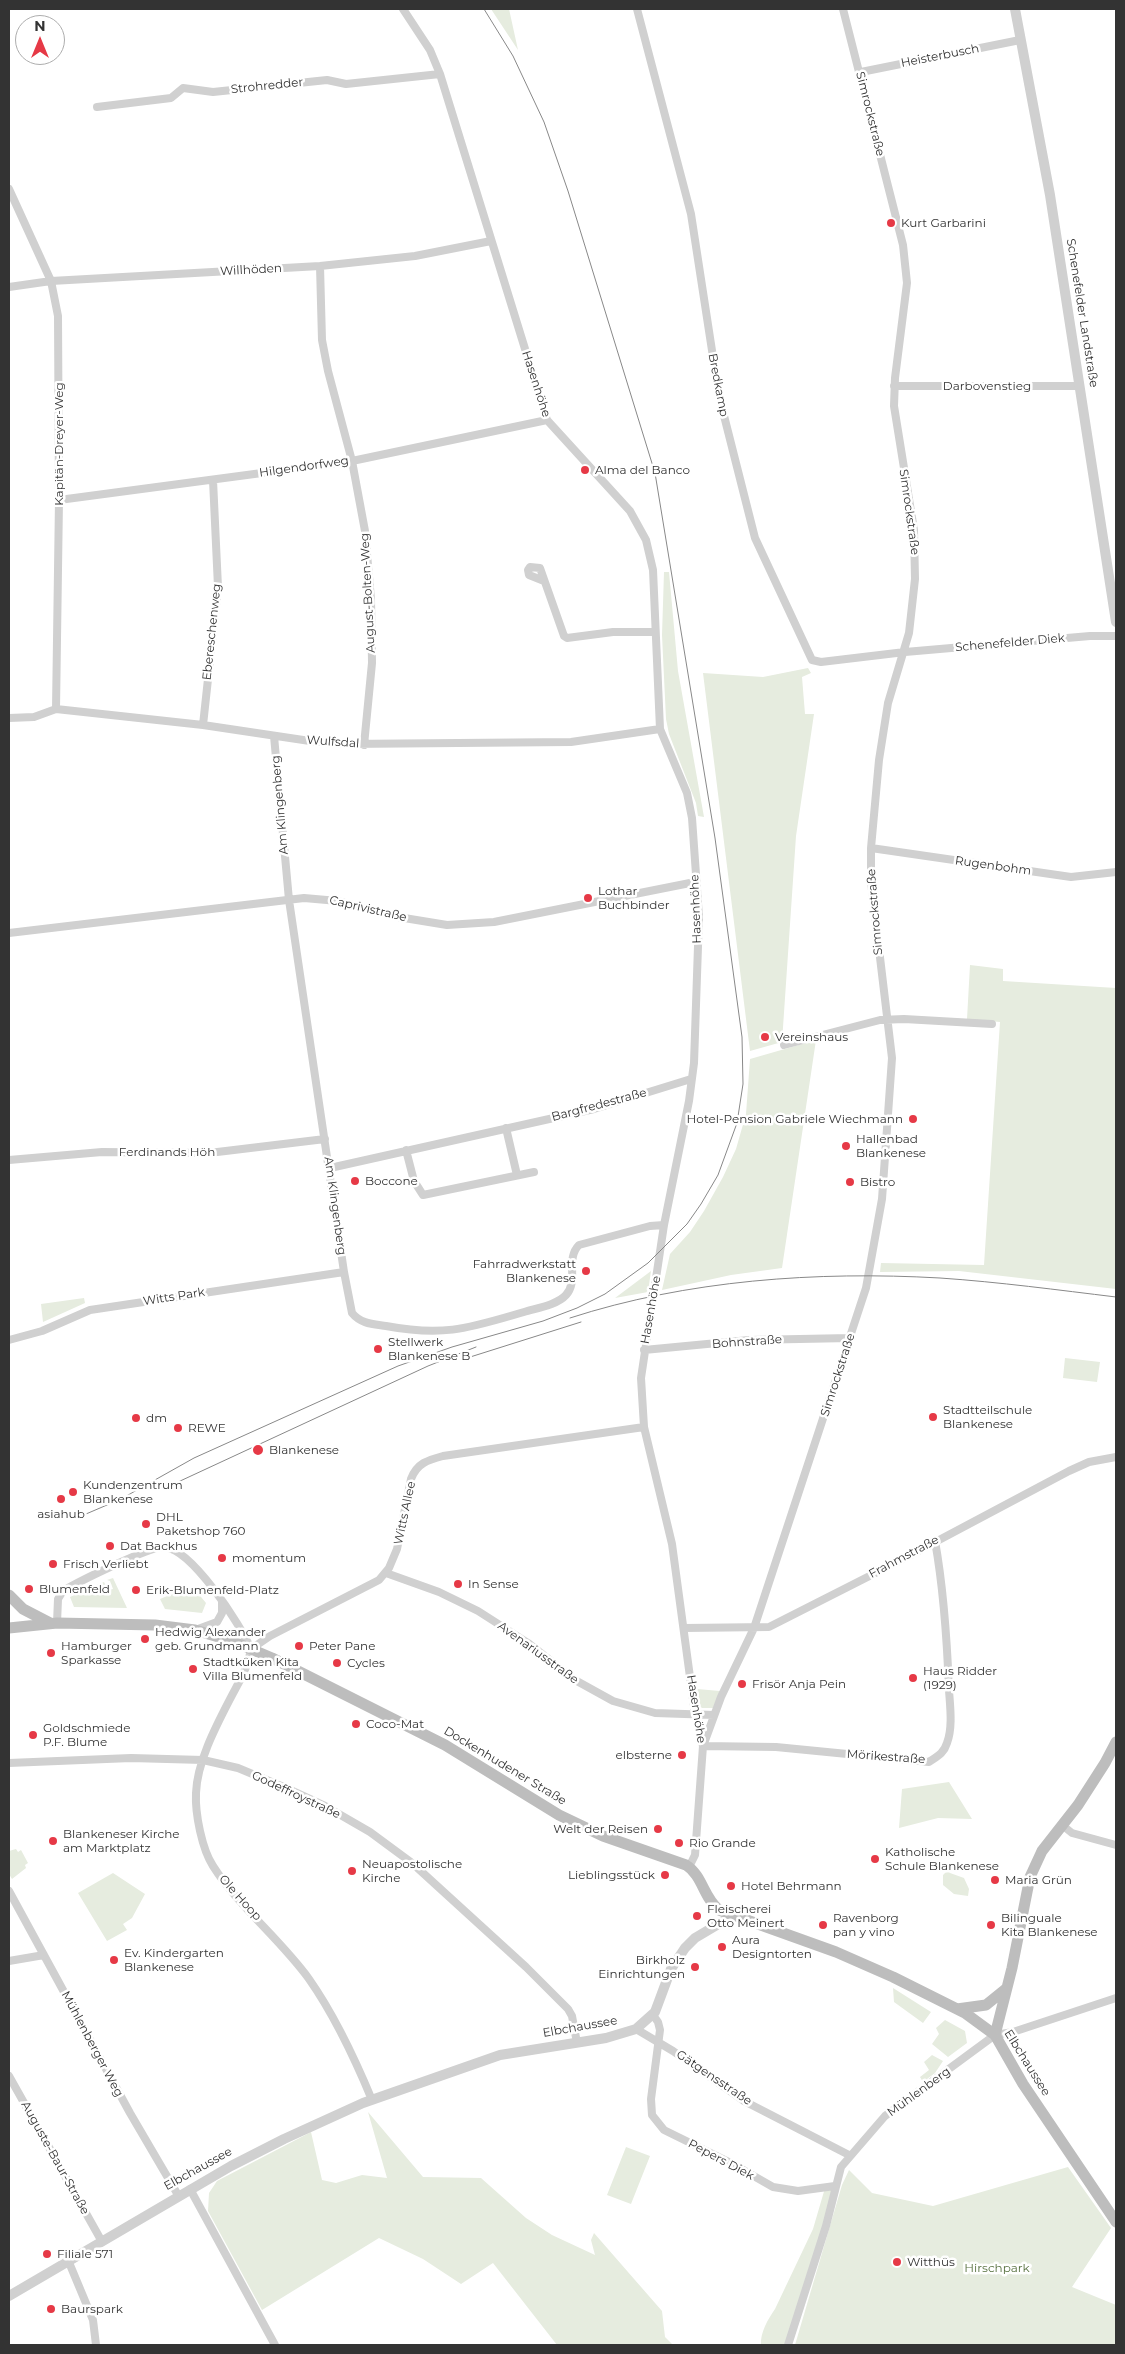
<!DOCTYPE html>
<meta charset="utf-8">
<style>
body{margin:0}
#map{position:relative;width:1125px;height:2354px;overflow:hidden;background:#fff;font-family:Montserrat,sans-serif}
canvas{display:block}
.frame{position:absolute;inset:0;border:10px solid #333;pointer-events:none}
.north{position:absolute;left:15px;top:15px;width:50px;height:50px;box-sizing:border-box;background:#fff;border:1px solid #adadad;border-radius:50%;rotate:0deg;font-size:14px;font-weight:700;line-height:20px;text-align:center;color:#333}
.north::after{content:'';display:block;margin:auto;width:18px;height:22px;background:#e63946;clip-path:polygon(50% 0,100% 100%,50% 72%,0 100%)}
</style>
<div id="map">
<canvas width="1125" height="2354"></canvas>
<div class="frame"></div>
<div class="north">N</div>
</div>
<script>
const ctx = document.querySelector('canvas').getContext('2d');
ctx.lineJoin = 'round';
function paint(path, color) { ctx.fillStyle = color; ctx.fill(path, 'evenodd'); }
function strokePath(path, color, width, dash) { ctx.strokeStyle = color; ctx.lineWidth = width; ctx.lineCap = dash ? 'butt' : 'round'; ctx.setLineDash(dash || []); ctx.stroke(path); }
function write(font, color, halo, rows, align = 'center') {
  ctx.font = font + ' Montserrat,sans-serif'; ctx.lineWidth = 5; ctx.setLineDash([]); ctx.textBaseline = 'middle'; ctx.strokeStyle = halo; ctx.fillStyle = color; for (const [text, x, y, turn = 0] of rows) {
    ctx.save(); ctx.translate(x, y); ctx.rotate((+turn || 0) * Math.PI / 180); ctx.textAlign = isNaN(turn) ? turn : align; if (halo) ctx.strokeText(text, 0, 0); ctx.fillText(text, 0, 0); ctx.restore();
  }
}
const green = new Path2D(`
 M491,9H509L518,50Z
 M664,572H669L678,671L704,817L698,816L696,803L669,734L666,719L662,635Z
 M808,668L811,673L802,677L805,714H814L796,836L782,1042L750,1051L703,673L763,677Z
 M970,965L1003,969V981L1116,988V1289L959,1271L880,1272L881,1263L984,1265L1000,1022L967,1019Z
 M816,1040L782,1268L731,1275L662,1290L670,1254L690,1232L704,1211L723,1177L736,1149L746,1114L750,1059Z
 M651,1271L648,1292L615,1298Z
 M84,1298L85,1303L43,1322L41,1304Z
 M1065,1358L1100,1362L1097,1382L1063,1378Z
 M113,1578L127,1608L74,1607L70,1597L104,1582L108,1590L113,1589L110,1581L107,1580Z
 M192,1586L206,1603L202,1613L165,1609L160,1599Z
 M697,1689L720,1691L713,1708H702L698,1705Z
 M949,1782L972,1819L938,1818L899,1828L902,1789Z
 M16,1849L18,1852L21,1850L28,1863L25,1865L26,1868L12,1879L9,1874V1851Z
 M948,1870L950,1873L964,1878L969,1889L968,1896L954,1894L943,1885V1875Z
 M113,1873L145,1894L132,1918L123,1924L127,1930L107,1941L78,1893Z
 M893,1988L931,2012L923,2023L894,2002Z
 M945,2020L965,2031L967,2043L948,2057L932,2044L939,2034L936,2028Z
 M932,2055L943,2061L935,2073L923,2082L920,2077L929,2070L924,2062Z
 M368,2112L423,2177L481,2178L526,2218L552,2235L595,2255L591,2240L594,2233L662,2311L665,2337L673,2345H557L493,2263L461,2284L423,2259L379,2238L262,2310L208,2211L209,2193L217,2181L311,2132L322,2180L336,2183L362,2175L387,2178Z
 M626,2147L650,2156L631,2204L607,2195Z
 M1068,2167L1111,2228L1072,2287L1116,2305V2345H795L842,2185L849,2170L872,2193L933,2206Z
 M835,2186L788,2345H761C760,2333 768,2319 775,2309L813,2229L825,2188Z`);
const minor = new Path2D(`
 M403,9L430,50L440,74L547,420L630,511L646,540L653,570L660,729L687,793L692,818L699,917L694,1063L689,1101L664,1225L641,1378L644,1427L672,1544L695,1714L703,1746L695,1855L689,1867
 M637,9L691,214L719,396L755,538L812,660L821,662L905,652L1090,636H1116
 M861,72L1020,40
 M97,107L171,98L183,88L213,92L327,80L346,84L440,74
 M9,189L51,281L58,316L59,500L56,709
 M320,266L322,340L328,371L352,461L365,531L371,599L372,663L364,745
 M9,287L51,281L320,266L415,256L491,241
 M894,386H1079
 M59,500L352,461L547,420
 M544,581L529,575L528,570L530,567L540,568L564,636L567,638L613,632H655
 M9,718L34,717L56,709L203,725L310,741L345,744L571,742L660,729
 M203,725L218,587L213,480
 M274,736L289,900L344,1272L352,1313C361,1324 373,1324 386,1326C445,1337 469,1328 524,1312C537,1308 557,1305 566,1295C579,1281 565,1259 579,1245L650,1226L664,1225
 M871,848L1071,877L1116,872
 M9,933L304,898L338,901L398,917L447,925L494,922L695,882
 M784,1045L880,1020L904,1019L992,1024
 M506,1128L517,1175
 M406,1150L414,1181L423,1195L534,1172
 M9,1160L102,1152L209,1153L325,1139
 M330,1168L594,1109L691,1079
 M9,1340L42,1331L90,1310L344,1272
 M644,1350L749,1340L850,1338
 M386,1573L439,1592L478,1611L528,1643L575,1680L613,1701L655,1713L714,1715
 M57,1623L58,1599L63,1591C78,1582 150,1546 164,1547C192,1549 240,1624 251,1649
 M684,1628L769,1627L907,1557L1069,1471L1089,1462L1116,1457
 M198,1629L217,1622L222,1613V1601
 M251,1649C248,1669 238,1683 229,1701C215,1728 197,1763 196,1793C195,1814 202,1849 213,1866C239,1907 280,1939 309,1979C335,2016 355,2059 372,2100
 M251,1649L270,1636L379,1580L389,1568L397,1549L411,1479C417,1463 428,1460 443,1456L644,1427
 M703,1746L721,1697L754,1628L866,1288L882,1199L892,1058L871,882V848L879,760L888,703L909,633L915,579L914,530L894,406L895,378L907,283L903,245L843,9
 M703,1746L776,1747L929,1762C938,1756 944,1753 947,1743C953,1727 950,1706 949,1690C947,1639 944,1591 935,1541
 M9,1763L131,1758L203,1760L238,1768L286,1788L325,1806L370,1832L412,1863L526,1967L568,2009L572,2016L577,2043
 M1062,1825L1072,1833L1116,1845
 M9,1891L130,2113L178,2195
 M9,1961L44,1955
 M653,2015L658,2022L660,2030L651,2099L652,2115L664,2130L731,2163L773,2187L798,2191L835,2186
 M636,2029L673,2051L744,2101L849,2155
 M9,2076L101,2240
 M190,2189L275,2345
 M68,2260L93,2320L96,2345
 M788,2345L826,2226L841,2167L885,2116L995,2035L1013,2032L1116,1998`);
const tertiary = new Path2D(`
 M1015,9L1050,195L1116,622
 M9,2296L231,2166L284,2139L363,2103L500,2055L606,2038L636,2029L655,2012L671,1969L685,1948L695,1938L732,1916`);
const secondary = new Path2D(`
 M9,1595L23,1609L50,1623
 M9,1628L57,1623L155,1625L195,1630L232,1641L272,1658L445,1745L559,1815L603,1836L686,1865C703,1876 703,1897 719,1910L836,1952L893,1977L965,2013L995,2035L1023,2084L1116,2222
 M957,2009L986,2005L1007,1988
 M995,2035L1012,1968L1030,1877L1042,1851L1078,1805L1105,1763L1116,1742`);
const tram = new Path2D(`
 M570,1318C687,1280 817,1271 940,1278C999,1282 1058,1290 1116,1297
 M467,1358L581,1322
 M178,1482L428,1366L476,1347
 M86,1514L121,1499L194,1458L398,1366L452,1347L543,1321L577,1308L605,1294L648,1263L687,1224L701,1204L718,1175L737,1123L743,1084L742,1037L715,838L655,473L568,191L544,122L513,56L484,9`);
const markers = [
 [891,223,5,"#e63946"],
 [585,470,5,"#e63946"],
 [588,898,5,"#e63946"],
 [765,1037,5,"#e63946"],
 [913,1119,5,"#e63946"],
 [846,1146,5,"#e63946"],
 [355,1181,5,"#e63946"],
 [850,1182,5,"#e63946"],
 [586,1271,5,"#e63946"],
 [378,1349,5,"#e63946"],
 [933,1417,5,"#e63946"],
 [136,1418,5,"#e63946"],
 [178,1428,5,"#e63946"],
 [258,1450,6,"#e63946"],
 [73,1492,5,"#e63946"],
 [61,1499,5,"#e63946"],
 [146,1524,5,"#e63946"],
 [110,1546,5,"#e63946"],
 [222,1558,5,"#e63946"],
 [53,1564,5,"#e63946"],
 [458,1584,5,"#e63946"],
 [29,1589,5,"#e63946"],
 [136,1590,5,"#e63946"],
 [145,1639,5,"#e63946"],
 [299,1646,5,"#e63946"],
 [51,1653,5,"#e63946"],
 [337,1663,5,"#e63946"],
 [193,1669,5,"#e63946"],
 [913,1678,5,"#e63946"],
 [742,1684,5,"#e63946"],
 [356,1724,5,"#e63946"],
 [33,1735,5,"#e63946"],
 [682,1755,5,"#e63946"],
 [658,1829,5,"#e63946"],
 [53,1841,5,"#e63946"],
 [679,1843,5,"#e63946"],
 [875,1859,5,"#e63946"],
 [352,1871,5,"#e63946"],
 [665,1875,5,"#e63946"],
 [995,1880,5,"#e63946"],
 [731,1886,5,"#e63946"],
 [697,1916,5,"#e63946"],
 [823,1925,5,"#e63946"],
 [991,1925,5,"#e63946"],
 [722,1947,5,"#e63946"],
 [114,1960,5,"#e63946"],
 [695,1967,5,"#e63946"],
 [47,2254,5,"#e63946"],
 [897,2262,5,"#e63946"],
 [51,2309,5,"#e63946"]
];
const streetNames = [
 ["Heisterbusch",940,56,-11],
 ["Strohredder",267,86,-6],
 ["Simrockstraße",870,114,76],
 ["Willhöden",251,270,-3],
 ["Schenefelder Landstraße",1082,313,81],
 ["Hasenhöhe",536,384,72],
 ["Bredkamp",718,385,79],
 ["Darbovenstieg",987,386],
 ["Kapitän-Dreyer-Weg",59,444,-90],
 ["Hilgendorfweg",304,467,-8],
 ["Simrockstraße",909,512,82],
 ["August-Bolten-Weg",368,593,-93],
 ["Ebereschenweg",212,632,-84],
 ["Schenefelder Diek",1010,643,-5],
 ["Wulfsdal",333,742,4],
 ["Am Klingenberg",280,805,-95],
 ["Rugenbohm",993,866,8],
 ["Caprivistraße",368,909,13],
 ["Hasenhöhe",696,909,-92],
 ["Simrockstraße",875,912,-95],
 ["Bargfredestraße",599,1105,-15],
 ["Ferdinands Höh",167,1152],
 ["Am Klingenberg",335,1206,82],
 ["Witts Park",174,1297,-9],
 ["Hasenhöhe",651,1310,-80],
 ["Bohnstraße",747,1342,-4],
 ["Simrockstraße",838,1375,-72],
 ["Witts Allee",405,1513,-78],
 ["Frahmstraße",904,1557,-28],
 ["Avenariusstraße",538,1653,36],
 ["Hasenhöhe",696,1709,81],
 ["Mörikestraße",886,1757,4],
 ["Dockenhudener Straße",505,1766,31],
 ["Godeffroystraße",296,1795,25],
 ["Ole Hoop",240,1898,48],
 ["Elbchaussee",580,2027,-10],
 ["Mühlenberger Weg",92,2044,62],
 ["Elbchaussee",1027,2063,58],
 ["Gätgensstraße",714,2078,34],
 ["Mühlenberg",919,2092,-36],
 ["Auguste-Baur-Straße",55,2158,61],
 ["Pepers Diek",721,2160,28],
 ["Elbchaussee",198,2169,-29]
];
const poiNames = [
 ["Kurt Garbarini",901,223],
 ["Alma del Banco",595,470],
 ["Lothar",598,891],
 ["Buchbinder",598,905],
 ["Vereinshaus",775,1037],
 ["Hotel-Pension Gabriele Wiechmann",903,1119,"right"],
 ["Hallenbad",856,1139],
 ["Blankenese",856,1153],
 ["Boccone",365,1181],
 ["Bistro",860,1182],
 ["Fahrradwerkstatt",576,1264,"right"],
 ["Blankenese",576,1278,"right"],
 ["Stellwerk",388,1342],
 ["Blankenese B",388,1356],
 ["Stadtteilschule",943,1410],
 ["Blankenese",943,1424],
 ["dm",146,1418],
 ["REWE",188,1428],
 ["Blankenese",269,1450],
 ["Kundenzentrum",83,1485],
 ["Blankenese",83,1499],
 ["asiahub",61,1514,"center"],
 ["DHL",156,1517],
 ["Paketshop 760",156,1531],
 ["Dat Backhus",120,1546],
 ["momentum",232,1558],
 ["Frisch Verliebt",63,1564],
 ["In Sense",468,1584],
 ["Blumenfeld",39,1589],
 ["Erik-Blumenfeld-Platz",146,1590],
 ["Hedwig Alexander",155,1632],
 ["geb. Grundmann",155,1646],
 ["Hamburger",61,1646],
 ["Sparkasse",61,1660],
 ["Peter Pane",309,1646],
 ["Stadtküken Kita",203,1662],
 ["Villa Blumenfeld",203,1676],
 ["Cycles",347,1663],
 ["Haus Ridder",923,1671],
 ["(1929)",923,1685],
 ["Frisör Anja Pein",752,1684],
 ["Coco-Mat",366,1724],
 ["Goldschmiede",43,1728],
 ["P.F. Blume",43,1742],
 ["elbsterne",672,1755,"right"],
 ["Welt der Reisen",648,1829,"right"],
 ["Blankeneser Kirche",63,1834],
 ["am Marktplatz",63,1848],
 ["Rio Grande",689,1843],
 ["Katholische",885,1852],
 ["Schule Blankenese",885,1866],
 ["Neuapostolische",362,1864],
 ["Kirche",362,1878],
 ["Lieblingsstück",655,1875,"right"],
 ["Maria Grün",1005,1880],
 ["Hotel Behrmann",741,1886],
 ["Fleischerei",707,1909],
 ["Otto Meinert",707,1923],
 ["Ravenborg",833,1918],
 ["pan y vino",833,1932],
 ["Bilinguale",1001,1918],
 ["Kita Blankenese",1001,1932],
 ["Aura",732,1940],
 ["Designtorten",732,1954],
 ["Ev. Kindergarten",124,1953],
 ["Blankenese",124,1967],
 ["Birkholz",685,1960,"right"],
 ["Einrichtungen",685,1974,"right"],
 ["Filiale 571",57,2254],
 ["Witthüs",907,2262],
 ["Baurspark",61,2309]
];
const parkNames = [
 ["Hirschpark",997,2268]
];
paint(green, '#e6ecdf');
strokePath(minor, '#d0d0d0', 8);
strokePath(tertiary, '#d0d0d0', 10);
strokePath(secondary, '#bdbdbd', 11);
strokePath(tram, '#888', 1);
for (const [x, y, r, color] of markers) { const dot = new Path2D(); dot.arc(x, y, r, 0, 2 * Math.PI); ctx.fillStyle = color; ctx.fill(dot); strokePath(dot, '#fff', 2); }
write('12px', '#333', '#fff', streetNames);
write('12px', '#333', '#fff', poiNames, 'left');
write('12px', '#56703f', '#fff', parkNames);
</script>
